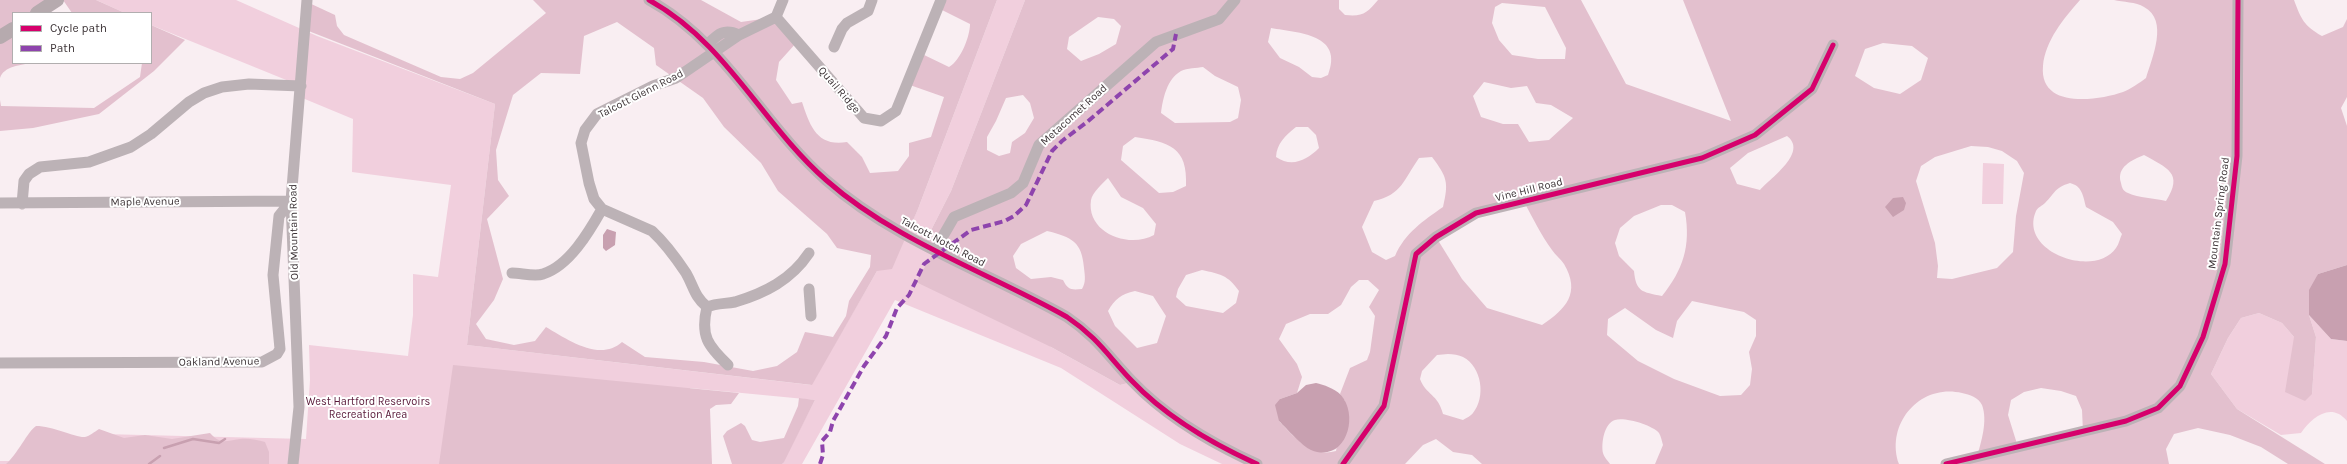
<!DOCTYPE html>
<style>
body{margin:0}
#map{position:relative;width:2347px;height:464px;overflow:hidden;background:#f9eef2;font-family:Karla,sans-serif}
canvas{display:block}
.legend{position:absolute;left:12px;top:12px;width:140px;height:52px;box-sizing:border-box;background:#fff;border:1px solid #b1aeaf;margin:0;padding:5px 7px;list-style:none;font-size:12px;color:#3d3437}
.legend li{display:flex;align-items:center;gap:8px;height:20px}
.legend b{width:20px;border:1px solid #b1aeaf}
</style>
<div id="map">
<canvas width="2347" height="464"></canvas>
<ul class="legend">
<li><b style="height:5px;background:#d6006c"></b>Cycle path</li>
<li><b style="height:5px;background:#8e44ad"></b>Path</li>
</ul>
</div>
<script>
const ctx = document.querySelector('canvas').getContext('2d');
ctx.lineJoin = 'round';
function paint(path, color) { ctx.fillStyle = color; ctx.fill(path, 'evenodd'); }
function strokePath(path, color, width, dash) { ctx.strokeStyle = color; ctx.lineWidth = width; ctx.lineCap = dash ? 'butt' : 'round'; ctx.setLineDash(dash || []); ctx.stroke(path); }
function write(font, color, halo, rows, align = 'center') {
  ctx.font = font + ' Karla,sans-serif'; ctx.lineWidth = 4; ctx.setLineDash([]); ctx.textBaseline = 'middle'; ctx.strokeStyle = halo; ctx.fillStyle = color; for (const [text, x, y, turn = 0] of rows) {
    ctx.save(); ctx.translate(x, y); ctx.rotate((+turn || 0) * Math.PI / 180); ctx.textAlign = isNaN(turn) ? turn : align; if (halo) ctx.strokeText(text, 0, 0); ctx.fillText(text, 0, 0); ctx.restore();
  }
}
const green = new Path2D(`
 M96,0H236L317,36L495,104L467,345L811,385L877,271L906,235L918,209L997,0H1025L951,191L924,244L1051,347L1120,385L1132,382L1257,464H1222L1180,444L1061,368L895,300L802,464H782L815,400L690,388L697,464H0V461H26L102,434L306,439L310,380L309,345L408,356L413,315V274L438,277L451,185L352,172L353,119L300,97L301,86L151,25V13H125Z
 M1983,163L2004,164L2003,204H1982Z
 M2259,313L2282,323L2294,337L2312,394L2316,337L2309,315L2331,339L2347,341V421C2331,401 2311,418 2301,433L2281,435L2237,409L2211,374L2228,338L2241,318Z`);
const forest = new Path2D(`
 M0,0H57L37,13H13V63H32C21,65 4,66 0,78Z
 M63,0H96L125,13H72Z
 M533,0H701L741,22L776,17L797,42L779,62L776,80L792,104L802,102C810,126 817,147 847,142L862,157L870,173L898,171L909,156V143L931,137L944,97L907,84L920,53L949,67C961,60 970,36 970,24L938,8L941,0H997L918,209L892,269L877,271L812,385L467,345L495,104L306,30L307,2L335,15L337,26L344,35L441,77L460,79L473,73L546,13ZM617,22L654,48L656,65L703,98L724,127L761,163L778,191L827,234L837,248L871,255L870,267L849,301L846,316L833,337L805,332L797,352L777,366L753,371L704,362L645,357L622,342C600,362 568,340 546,327L535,341L514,345L486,339L476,324L494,300L503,279L487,219L509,196L498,180L496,150L513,95L541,73L580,74L584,36Z
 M1025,0H1339V9L1345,15C1363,17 1367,13 1378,0H1581L1626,84L1731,121L1683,0H2080C2064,18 2045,41 2043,66C2039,109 2097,101 2123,92C2131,89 2139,83 2146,78C2152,58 2169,20 2144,7C2136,2 2123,2 2114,0H2294C2301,19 2304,26 2322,36L2343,27L2347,19V97L2341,108L2347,126V265L2318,274L2309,315L2316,337L2312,394L2305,401L2285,392L2294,337L2282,323L2259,313L2241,318L2228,338L2211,374L2237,409L2325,464H2288L2261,447L2230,435L2198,428L2174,434L2166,449L2169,464H1946L1977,457C1981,442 1988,421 1982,405C1978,397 1970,395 1962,393C1920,383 1885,424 1899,464H1655L1663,445C1662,442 1661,436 1659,433C1652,425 1625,417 1615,420C1604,423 1601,444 1603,453C1604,457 1608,461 1610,464H1482L1472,455L1453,452L1436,439L1423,445L1405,464H1257L1229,450L1132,382L1120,385L1051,347L916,282L935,250L924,244L951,191ZM1502,3L1545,7L1566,48L1565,59H1538L1512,55L1499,40L1492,23L1495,7ZM1098,17L1114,19L1121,26L1116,44L1099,54L1081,61L1067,49L1069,37ZM1271,28C1299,33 1344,34 1328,75L1321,78L1312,77L1299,67L1280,58L1268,42ZM1883,43L1912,46L1928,58L1921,80L1900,94L1874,88L1855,76L1865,49ZM1203,67L1215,76L1238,87L1241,100L1238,118L1230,122L1175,123L1161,113C1163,98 1167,79 1181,71C1187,68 1197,68 1203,67ZM1484,82L1511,88L1527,86L1536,103L1551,105L1573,118L1549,140L1529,142L1518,124H1503L1481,117L1473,96ZM1023,95L1030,103L1034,118L1025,133L1012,142L1010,153L999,156L987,150V137L996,121L1006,98ZM1296,127H1308L1316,135L1319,148C1307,160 1292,168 1276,157C1277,143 1285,136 1296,127ZM1787,136C1808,152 1772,177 1760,190L1737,184L1730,168L1748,153ZM1135,137C1169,142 1188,147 1186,186L1173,192L1159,193L1121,160L1123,146ZM1971,146L1988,147L2002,151L2017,161L2024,173L2016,216L2013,252L1997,268L1952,279L1937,278L1938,266L1935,243L1916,181L1921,166L1935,157ZM2144,155C2167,168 2184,173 2166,201C2154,198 2139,198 2128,193C2123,191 2122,188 2121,183C2116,167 2132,160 2144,155ZM1432,157C1447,177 1449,182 1443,207C1423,221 1405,233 1395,256L1386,260L1372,252L1362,227L1374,201C1402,195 1404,179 1419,158ZM1108,178L1121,197L1143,208L1156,224L1154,235C1129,249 1086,233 1091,200C1092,193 1103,183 1108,178ZM2070,183C2082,186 2083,195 2086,207L2113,222L2122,234C2120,238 2119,244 2116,248C2095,279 2018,252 2036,211C2038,207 2042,206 2045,203C2056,192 2054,188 2070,183ZM1524,202C1533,218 1541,235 1552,250C1555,255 1561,259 1564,264C1581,293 1566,309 1542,325L1487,308L1462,279L1436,237L1476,213ZM1661,205H1672L1685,212C1691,246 1683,270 1662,296C1642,292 1636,292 1634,271L1619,256L1615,243L1620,228L1634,216ZM1047,231C1072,237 1082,242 1084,268C1085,277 1086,282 1082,289C1071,290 1068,290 1063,280L1051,277L1031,279L1016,268L1013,256L1021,244ZM1202,270C1220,274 1228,275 1239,291L1236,303L1223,313L1186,306L1176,297L1178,289L1186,275ZM1359,280H1368L1379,290L1369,307L1375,316L1370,352L1367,360L1350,368L1340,394L1345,401L1336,451C1312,458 1294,437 1279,421L1280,399L1297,393L1302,377L1297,364L1279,339L1286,324L1310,314H1328L1341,305L1351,287ZM1135,291L1153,296L1166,316L1157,343L1137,348L1115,326L1108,311C1115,299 1121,294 1135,291ZM1692,301L1744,312L1756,320V336L1749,352L1752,369L1750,385L1741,395L1720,396L1674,379L1638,361L1607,335L1608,319L1625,308L1656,330L1673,338L1677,321ZM1448,354C1453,354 1459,355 1463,357C1482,367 1486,397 1473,413C1471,416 1466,418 1463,420L1443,414C1438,394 1426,395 1420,379L1422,371L1437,355ZM2041,388L2061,391L2076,396L2082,410L2083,432L2018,447L2008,415L2011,400L2024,392Z
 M151,25L185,40L154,71L99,114L33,128L0,131V100L1,106L94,108L140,77L142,63H151Z
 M453,365L739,393L731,404L716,405L710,409L712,464H439Z
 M799,398L815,400L784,462L782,464H732L723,436L727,431L741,423L745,426L752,440L760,442L784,438L798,406Z
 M36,426C53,426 76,438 85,437C90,436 94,432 99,429L124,438L145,435L172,439L210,433C221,445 225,441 240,439C249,438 257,440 265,442L269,452V464H6C17,455 28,431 36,426Z`);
const water = new Path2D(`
 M1903,197L1906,203L1904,210L1893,217L1885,207L1893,198Z
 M607,229L616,232L615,245L606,251L603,248V235Z
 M2347,265V341L2331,339L2309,315V290L2318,274Z
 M1316,383C1324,385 1334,388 1341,395C1360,417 1345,464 1311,450C1302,446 1287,429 1279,421L1275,405L1280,399L1297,393L1306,385Z`);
const stream = new Path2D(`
 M164,448L193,439L219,443L225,439
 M149,464L160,456`);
const minor = new Path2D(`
 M649,0C726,42 762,124 826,180C895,241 987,272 1067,317C1098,338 1108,356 1132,381C1166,417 1213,444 1257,464
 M776,17L864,118L881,121L896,111L941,0
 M708,44C718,34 724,28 739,35
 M834,47L842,29L847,23L868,11L872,0
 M0,203L291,201
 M22,204L24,181L29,174L40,167L89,162L131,147L151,134L189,102L204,93L222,87L249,84L301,86
 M935,250L954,217L1011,193L1023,183L1039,145L1156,42L1219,19L1235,0
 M512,273C521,273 535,277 543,274C569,266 589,232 602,209
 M809,289L811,316
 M707,307C694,296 694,287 686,273C676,258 665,243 652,231L602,209L594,199L589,183L581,143L585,130L597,114L653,86L676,78L739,35L776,17L783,0
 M707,307C717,303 725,304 735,302C765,293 791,280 809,253
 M707,307C700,336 708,346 728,365
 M0,363L262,362L277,354L280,349L273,275L279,216L291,201
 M293,464L299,407L291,201L307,0
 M1343,464L1384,406L1416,254L1436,237L1476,213L1702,158L1755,135L1812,89L1833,45
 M1946,464L2126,421L2158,408L2180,386L2203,337L2225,264L2237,156L2238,0`);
const major = new Path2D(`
 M37,13L57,0
 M0,37L13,29`);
const quiet = new Path2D(`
 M820,464L823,455L822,441L830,432L833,421L864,366L886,336L897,308L909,295L924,264L971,230L1005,221L1014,216L1026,205L1052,151L1062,141L1087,122L1173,49L1176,34`);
const cycleway = new Path2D(`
 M649,0C726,42 762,124 826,180C895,241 987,272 1067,317C1098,338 1108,356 1132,381C1166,417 1213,444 1257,464
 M1343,464L1384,406L1416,254L1436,237L1476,213L1702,158L1755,135L1812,89L1833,45
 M1946,464L2126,421L2158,408L2180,386L2203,337L2225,264L2237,156L2238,0`);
const streetNames = [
 ["Quail Ridge",839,90,49],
 ["Talcott Glenn Road",641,94,-27],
 ["Metacomet Road",1074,115,-42],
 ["Vine Hill Road",1529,190,-14],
 ["Maple Avenue",145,202,-1],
 ["Mountain Spring Road",2219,213,-83],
 ["Old Mountain Road",294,232,-91],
 ["Talcott Notch Road",943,242,28],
 ["Oakland Avenue",219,362,-1]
];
const parkNames = [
 ["West Hartford Reservoirs",368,402],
 ["Recreation Area",368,415]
];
paint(green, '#f1cfdd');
paint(forest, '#e3c0ce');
paint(water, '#c8a0b0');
strokePath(stream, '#c8a0b0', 2.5);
strokePath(minor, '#bcb2b6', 11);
strokePath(major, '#b6aaae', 14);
strokePath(quiet, '#8e44ad', 4, [8, 4]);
strokePath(cycleway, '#d6006c', 5);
write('11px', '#3d3437', '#fff', streetNames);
write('11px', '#581838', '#fff', parkNames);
</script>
